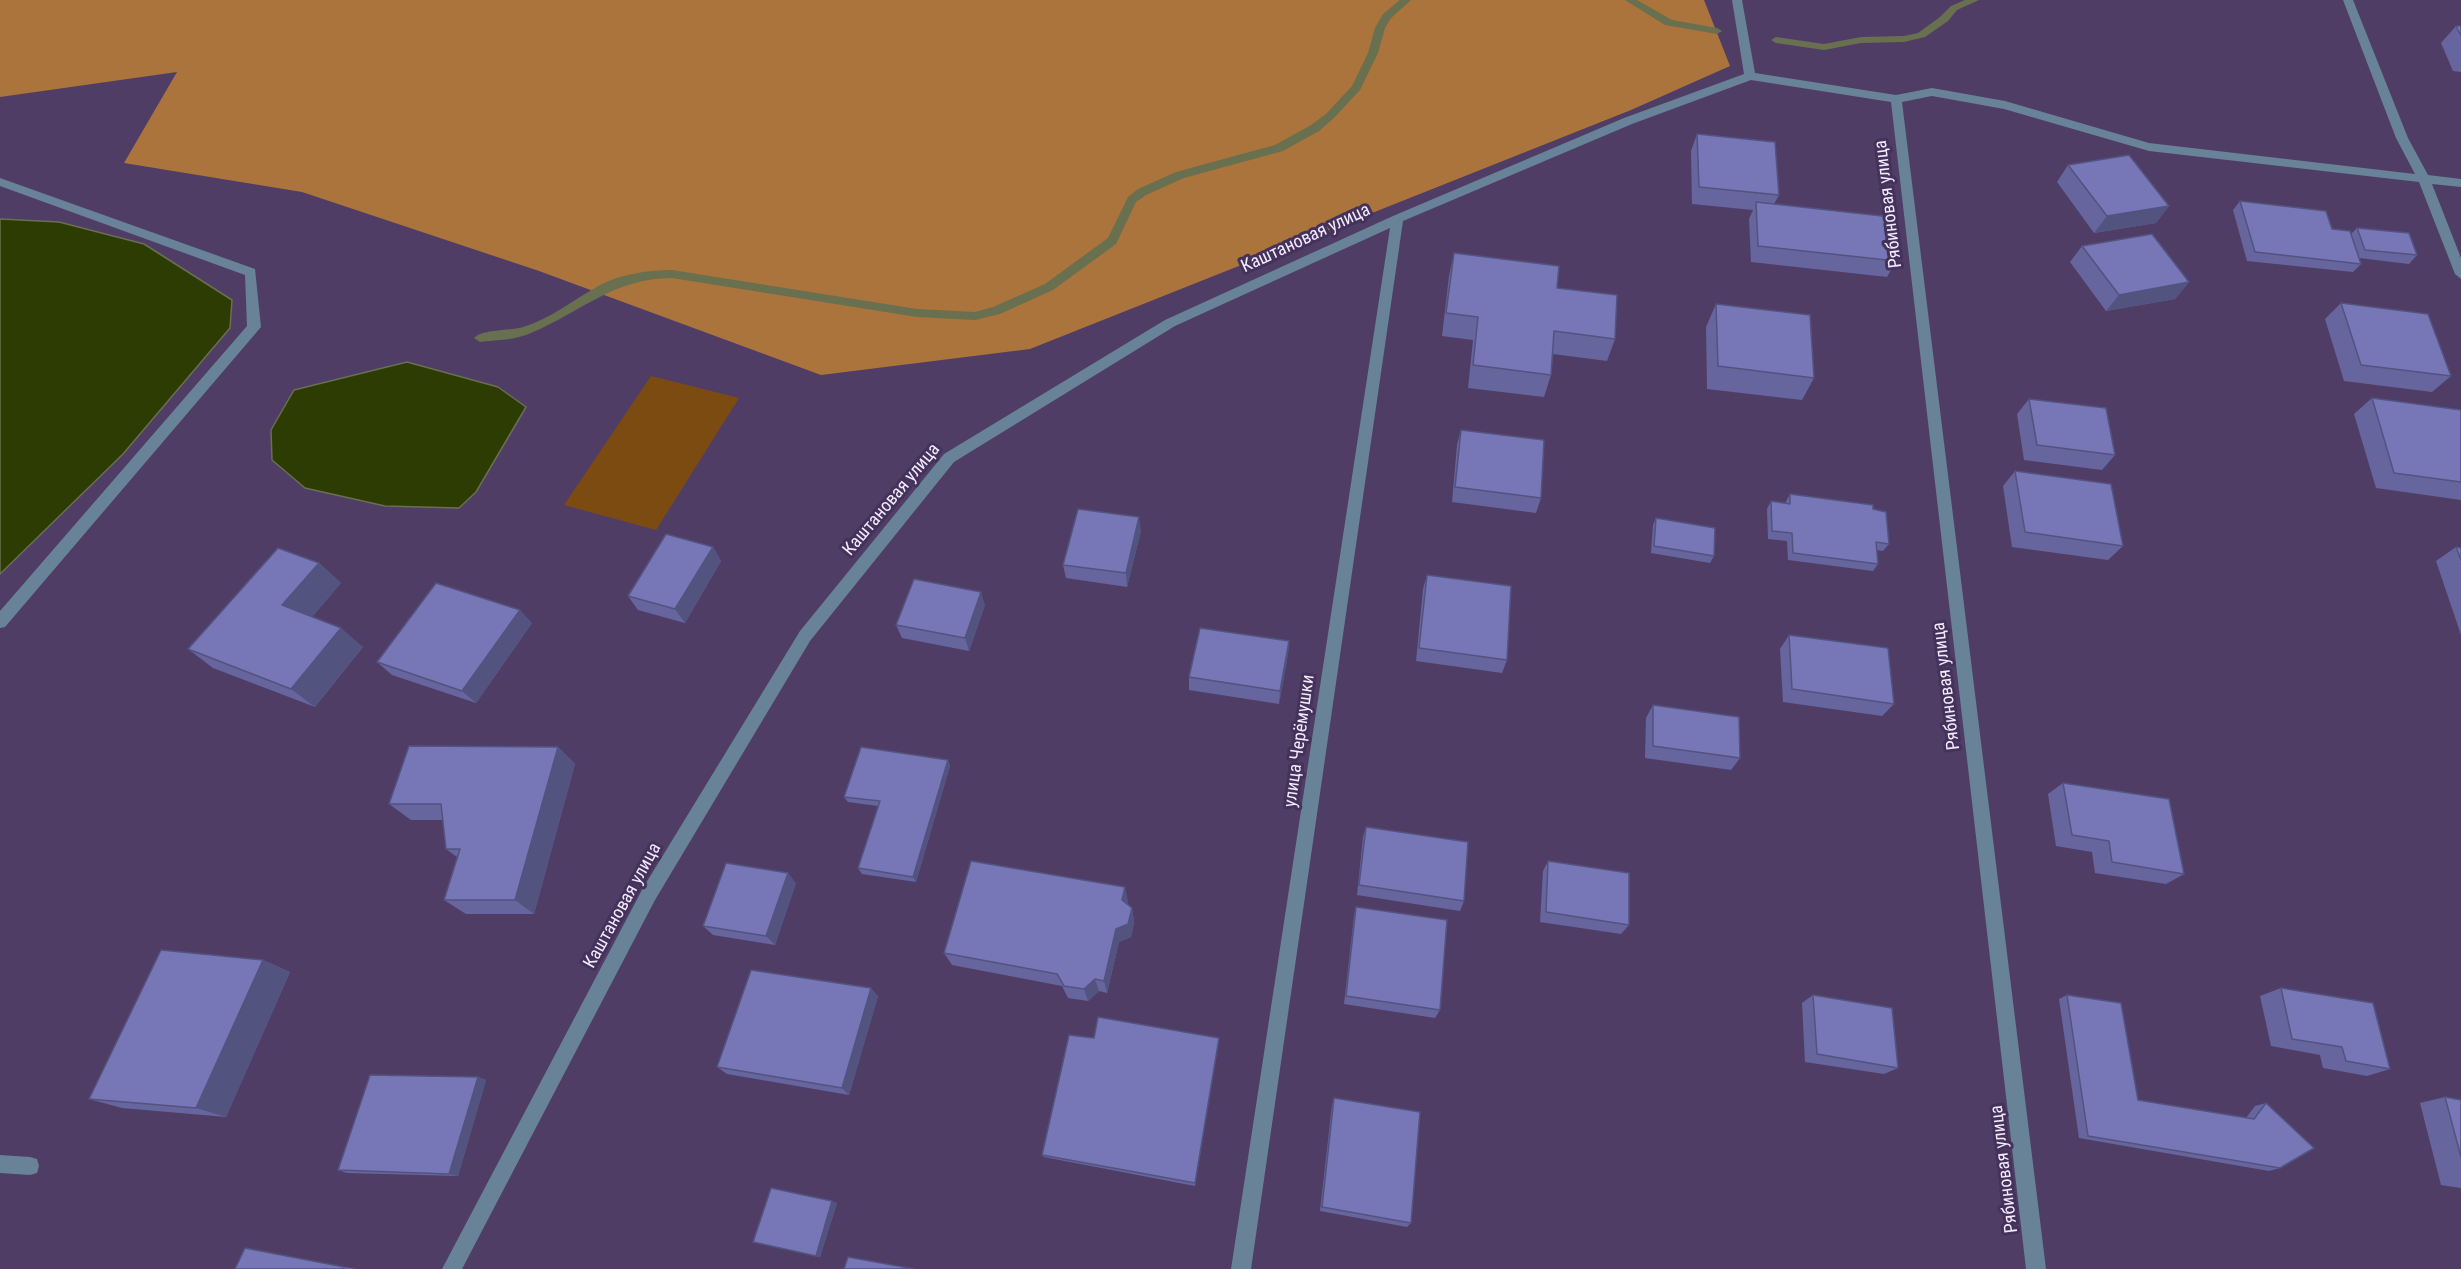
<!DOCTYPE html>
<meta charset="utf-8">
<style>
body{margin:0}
canvas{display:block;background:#4f3d66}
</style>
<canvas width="2461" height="1269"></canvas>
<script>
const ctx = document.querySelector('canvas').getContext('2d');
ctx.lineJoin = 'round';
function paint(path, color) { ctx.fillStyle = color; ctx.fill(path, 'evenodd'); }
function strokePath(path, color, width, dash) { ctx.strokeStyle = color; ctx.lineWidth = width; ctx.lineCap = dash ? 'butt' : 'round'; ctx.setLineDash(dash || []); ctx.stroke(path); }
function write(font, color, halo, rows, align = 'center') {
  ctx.font = font + ' "Roboto Condensed",sans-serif'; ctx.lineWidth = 6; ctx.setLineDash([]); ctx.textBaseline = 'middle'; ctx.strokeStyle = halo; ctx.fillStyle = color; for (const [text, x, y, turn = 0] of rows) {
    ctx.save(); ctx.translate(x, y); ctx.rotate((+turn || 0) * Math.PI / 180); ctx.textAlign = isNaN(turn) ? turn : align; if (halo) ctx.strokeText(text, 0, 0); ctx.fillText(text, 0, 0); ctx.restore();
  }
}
const green = new Path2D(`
 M651,376L739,398L656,530L564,505Z`);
const forest = new Path2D(`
 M0,0H1704L1730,66L1631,110L1030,349L821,375L539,271L302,192L124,163L177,72L0,97Z`);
const water = new Path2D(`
 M0,219L59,222L144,244L232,300L230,328L123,454L0,574Z
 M407,362L498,387L526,407L476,492L459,508L385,506L305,488L272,460L271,430L294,390Z`);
const stream = new Path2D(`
 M1400,0H1411L1391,18L1385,28L1378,53L1360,90L1334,118L1319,131L1283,151L1184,178L1146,195L1136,202L1116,244L1053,290L1000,314L975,320L917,317L672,278C614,278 581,312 531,333C516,340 496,340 480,342L474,338C482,329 510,331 523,327C550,319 575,299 600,285C621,274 649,270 672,270L917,309L975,312L993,307L1045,284L1108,238L1128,197L1138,189L1176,172L1275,145L1311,125L1326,114L1352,86L1368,53L1375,28L1383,14Z
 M1625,0H1637L1672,20L1717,28L1722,31L1717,34L1665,25Z
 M1965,0H1979L1957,10L1948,21L1925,37L1904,42L1861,43L1824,50L1776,43L1771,40L1776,37L1824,44L1861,37L1904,36L1918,33L1940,17L1951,6Z`);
const minor = new Path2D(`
 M1732,0H1742L1755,73L1896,95L1932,88L2005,101L2149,143L2415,174L2396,138L2343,0H2353L2408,138L2428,175L2461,179V187L2432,184L2461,258V279L2455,274L2419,182L2149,151L2004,109L1932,96L1902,102L2046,1269H2026L1891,102L1751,80L1632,124L1403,221L1251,1269H1231L1390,228L1175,326L954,462L810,641L655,900L462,1269H442L643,888L800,631L944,454L1165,320L1393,216L1624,118L1744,74Z
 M0,178L255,269L261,327L5,627L0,628V611L247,326L245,275L0,186Z
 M0,1155L30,1157L37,1159L39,1166L37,1173L30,1175L0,1173Z`);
const wall = new Path2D(`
 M2456,26H2461V72L2453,71L2441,43Z
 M1697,134L1779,195L1774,204L1896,261L1887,277L1751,262L1749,219L1753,210L1692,204L1691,151Z
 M2068,165L2169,206L2156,223L2094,233L2057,182Z
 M2240,201L2351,234L2357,228L2417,255L2409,264L2359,258L2361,264L2353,272L2247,261L2233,210Z
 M2082,246L2189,282L2175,299L2106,311L2070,262Z
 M1454,253L1557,288L1615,339L1607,361L1553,354L1551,375L1544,397L1468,388L1473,340L1442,336L1449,276Z
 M2341,303L2451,376L2432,392L2344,381L2325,319Z
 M1716,304L1814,378L1802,400L1707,389L1706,327Z
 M2372,398L2461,410V500L2376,488L2354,414Z
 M2029,399L2115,455L2102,470L2024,460L2017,414Z
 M1461,430L1541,498L1536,513L1452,502L1457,445Z
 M2015,471L2123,546L2108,560L2012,547L2003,486Z
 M1790,494L1873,509L1889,544L1883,551L1877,550L1878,564L1873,571L1788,560L1787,541L1768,539L1767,509L1771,501L1785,503Z
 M1656,518L1714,556L1710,563L1651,553L1653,525Z
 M1141,531L1127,587L1066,578L1063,565Z
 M713,547L721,561L685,623L638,610L628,596Z
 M2456,547L2461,548V635L2436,561Z
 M319,563L341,583L312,617L363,647L315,707L213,668L188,649Z
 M1427,575L1507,660L1502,673L1416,661L1423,589Z
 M985,605L969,651L902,638L896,625Z
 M532,623L476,703L392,675L377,662Z
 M1789,635L1894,704L1882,716L1783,702L1780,649Z
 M1289,641L1288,654L1279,704L1189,690V677Z
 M1653,705L1740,758L1731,770L1645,758L1646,718Z
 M558,747L575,764L534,914H466L444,900L457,857L446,849L443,820H411L389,804Z
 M948,760L950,766L916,882L862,874L858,868L878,806L848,802L844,797Z
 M2063,783L2184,874L2166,884L2095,873L2092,852L2056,846L2048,794Z
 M1366,827L1464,901L1460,911L1357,895L1363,837Z
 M1548,861L1629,925L1621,934L1540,922L1543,871Z
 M796,883L775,945L713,935L703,926Z
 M1128,901L1127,904L1132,908L1134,922L1131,937L1119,942L1107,993L1099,991L1088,1001L1068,998L1062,986L952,965L944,953Z
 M1356,907L1440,1010L1435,1018L1344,1004L1354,916Z
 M263,960L290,972L226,1117L122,1108L89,1099Z
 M2281,988L2390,1069L2367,1076L2323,1068L2320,1055L2271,1046L2260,996Z
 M1813,995L1898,1068L1884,1074L1805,1062L1802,1003Z
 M2067,995L2138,1100L2246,1118L2255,1106L2266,1103L2280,1168L2269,1171L2079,1138L2059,999Z
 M878,996L849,1095L727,1074L717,1067Z
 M1094,1038H1219L1195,1186L1044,1157L1042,1155Z
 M478,1077L486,1080L458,1176L347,1173L338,1170Z
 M2445,1097L2461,1100V1188L2441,1185L2420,1103Z
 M1334,1098L1411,1223L1407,1227L1320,1211L1332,1105Z
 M837,1203L820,1257L753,1242Z
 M245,1248L266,1252L356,1269H235Z`);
const shadedWall = new Path2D(`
 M2169,206L2156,223L2094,233L2107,216Z
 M2189,282L2175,299L2106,311L2119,295Z
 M1139,517L1141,531L1127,587L1126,573Z
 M713,547L721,561L685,623L675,609Z
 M319,563L341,583L305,625L282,605Z
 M981,592L985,605L969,651L965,638Z
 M520,610L532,623L476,703L462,691Z
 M341,628L363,647L315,707L291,689Z
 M1289,641L1288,654L1279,704L1280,691Z
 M558,747L575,764L534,914L515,900Z
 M948,760L950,766L916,882L913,877Z
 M788,873L796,883L775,945L766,936Z
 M1125,887L1128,901L1125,914L1122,900Z
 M1132,908L1134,922L1131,937L1119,942L1107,993L1104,981L1116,929Z
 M263,960L290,972L226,1117L196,1108Z
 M1095,979L1099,991L1088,1001L1084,989Z
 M871,988L878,996L849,1095L842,1088Z
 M1219,1038V1041L1195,1186V1183Z
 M478,1077L486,1080L458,1176L449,1174Z
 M832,1201L837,1203L820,1257L816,1256Z`);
const building = new Path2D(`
 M2456,26H2461V36Z
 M1697,134L1775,142L1779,195L1699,187Z
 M2129,155L2169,206L2107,216L2068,165Z
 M2240,201L2326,211L2332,229L2350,231L2361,264L2255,252Z
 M1756,202L1891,217L1896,261L1758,246Z
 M2357,228L2409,233L2417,255L2365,250Z
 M2152,234L2189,282L2119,295L2082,246Z
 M1454,253L1559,266L1557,288L1617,295L1615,339L1554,331L1551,375L1473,365L1478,317L1446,313Z
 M2341,303L2428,314L2451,376L2361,365Z
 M1716,304L1810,315L1814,378L1718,366Z
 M2372,398L2461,410V482L2394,473Z
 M2029,399L2106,408L2115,455L2037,445Z
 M1461,430L1544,440L1541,498L1455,487Z
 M2015,471L2111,484L2123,546L2025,532Z
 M1790,494L1873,505V509L1886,512L1889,544L1876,542L1878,564L1793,553L1792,533L1772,531L1771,501L1790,504Z
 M1078,509L1139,517L1126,573L1063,565Z
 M1656,518L1715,528L1714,556L1654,546Z
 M666,534L713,547L675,609L628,596Z
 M2456,547L2461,548V560Z
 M278,548L319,563L282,605L341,628L291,689L188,649Z
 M1427,575L1511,586L1507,660L1419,648Z
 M914,579L981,592L965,638L896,625Z
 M436,583L520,610L462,691L377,662Z
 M1200,628L1289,641L1280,691L1189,677Z
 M1789,635L1888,648L1894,704L1792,689Z
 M1653,705L1739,717L1740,758L1653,746Z
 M409,746L558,747L515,900H444L460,849H446L441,804H389Z
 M861,747L948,760L913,877L858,868L880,801L844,797Z
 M2063,783L2169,799L2184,874L2112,862L2109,841L2072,835Z
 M1366,827L1468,842L1464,901L1359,885Z
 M971,861L1125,887L1122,900L1132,908L1128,924L1116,929L1104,981L1095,979L1084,989L1064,986L1057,974L944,953Z
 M1548,861L1629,873V925L1546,912Z
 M726,863L788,873L766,936L703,926Z
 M1356,907L1447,920L1440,1010L1346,996Z
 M161,950L263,960L196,1108L89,1099Z
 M751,970L871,988L842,1088L717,1067Z
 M2281,988L2373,1003L2390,1069L2346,1061L2342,1047L2292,1039Z
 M1813,995L1892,1008L1898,1068L1817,1054Z
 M2067,995L2121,1003L2138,1100L2254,1119L2266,1103L2314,1148L2280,1168L2088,1136Z
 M1098,1017L1219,1038L1195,1183L1042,1155L1069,1035L1094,1038Z
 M370,1075L478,1077L449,1174L338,1170Z
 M2445,1097L2461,1100V1157Z
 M1334,1098L1420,1112L1411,1223L1322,1207Z
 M771,1188L832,1201L816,1256L753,1242Z
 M245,1248L344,1267V1269H235Z
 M848,1257L914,1269H844Z`);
const streetNames = [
 ["Рябиновая улица",1889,204,-97],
 ["Каштановая улица",1306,239,-25],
 ["Каштановая улица",892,500,-50],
 ["Рябиновая улица",1947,686,-97],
 ["улица Черёмушки",1300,741,-82],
 ["Каштановая улица",623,906,-61],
 ["Рябиновая улица",2005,1169,-97]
];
paint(green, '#7c4b12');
paint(forest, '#ab743d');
paint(water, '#2d3c03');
strokePath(water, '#68704f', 1.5);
paint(stream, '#68704f');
paint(minor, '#688297');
paint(wall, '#66659d');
paint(shadedWall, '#535380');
paint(building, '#7776b7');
strokePath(building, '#535380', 1.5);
write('18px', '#f3eaff', '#44325b', streetNames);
</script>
